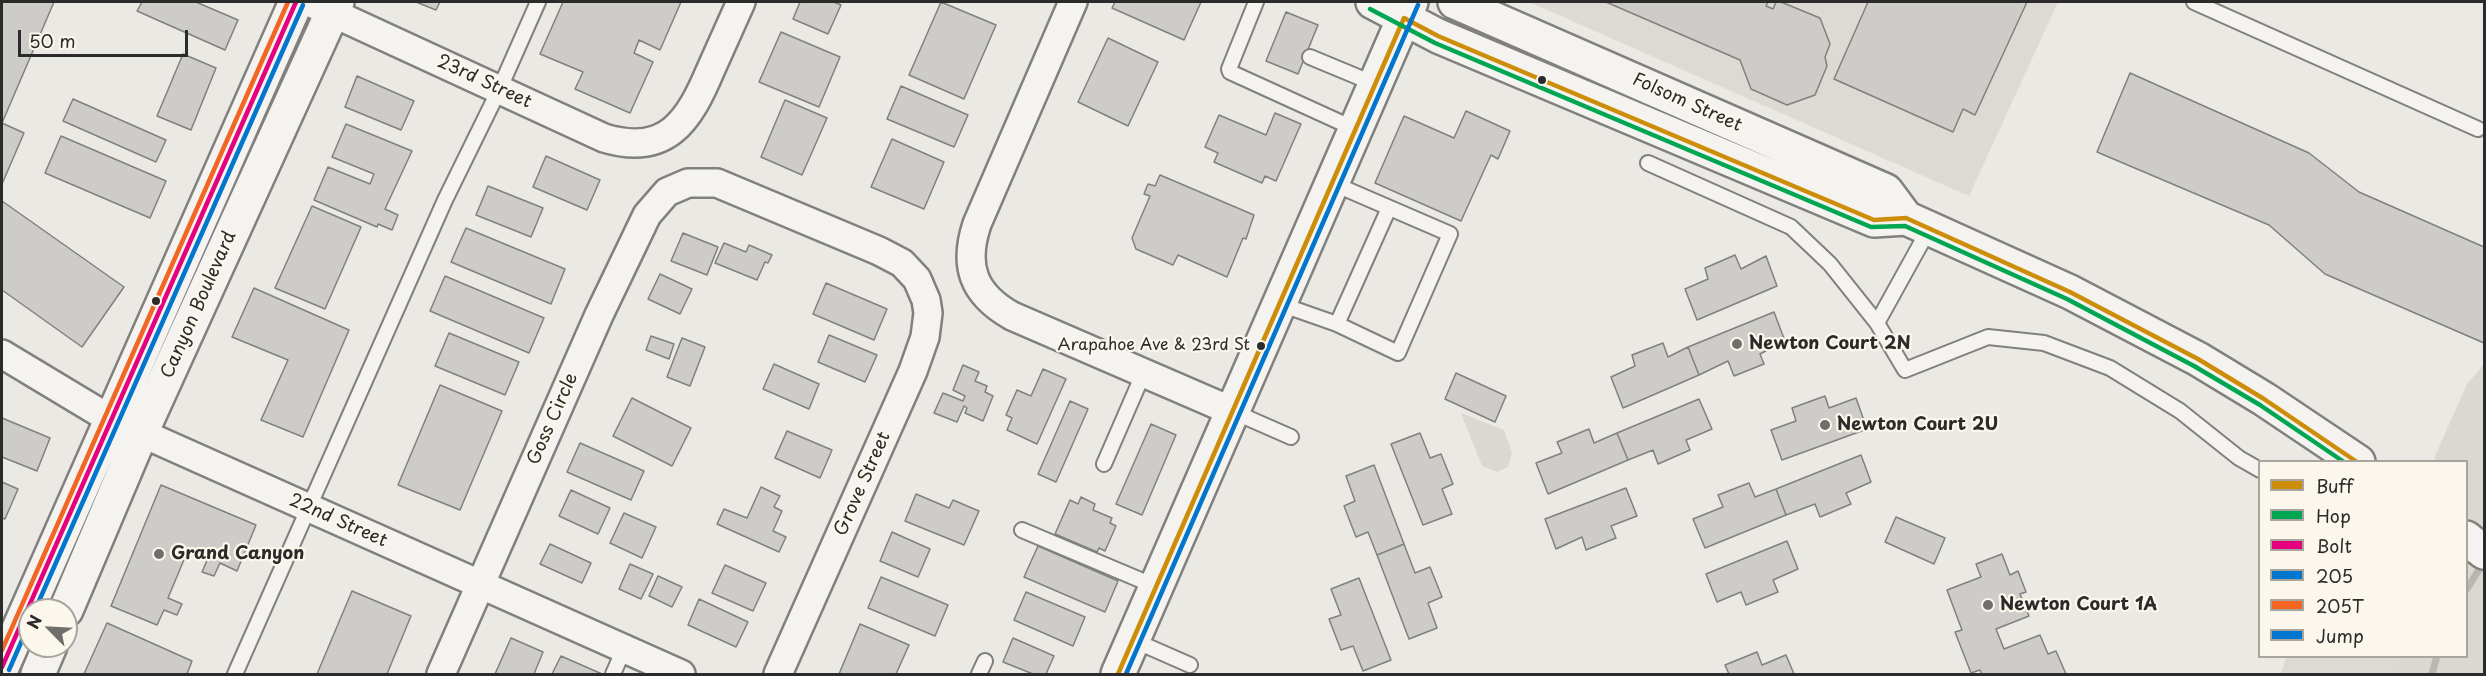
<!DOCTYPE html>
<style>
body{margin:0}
#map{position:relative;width:2486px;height:676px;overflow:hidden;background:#eae9e4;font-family:"Playpen Sans",sans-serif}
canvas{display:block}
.frame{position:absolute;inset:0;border:3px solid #2b2b2b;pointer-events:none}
.legend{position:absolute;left:2258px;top:460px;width:210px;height:198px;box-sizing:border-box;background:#fbf7ec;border:2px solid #a8a59f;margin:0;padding:8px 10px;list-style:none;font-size:18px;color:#2b2b2b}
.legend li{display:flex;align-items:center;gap:12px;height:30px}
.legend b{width:30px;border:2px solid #a8a59f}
.north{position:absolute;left:18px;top:598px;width:60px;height:60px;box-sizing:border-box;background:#fbf7ec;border:2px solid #a8a59f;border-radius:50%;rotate:294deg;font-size:16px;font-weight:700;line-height:24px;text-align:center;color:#2b2b2b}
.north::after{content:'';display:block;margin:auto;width:21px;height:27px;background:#6e6e6c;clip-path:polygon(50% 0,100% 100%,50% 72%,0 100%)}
.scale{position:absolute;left:18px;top:30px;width:170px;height:27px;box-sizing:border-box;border:3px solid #2b2b2b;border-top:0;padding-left:8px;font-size:18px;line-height:21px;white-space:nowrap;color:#2b2b2b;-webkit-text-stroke:4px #fbf7ec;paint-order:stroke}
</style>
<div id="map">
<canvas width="2486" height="676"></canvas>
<div class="frame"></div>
<ul class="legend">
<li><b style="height:8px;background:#ce8d09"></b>Buff</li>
<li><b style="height:8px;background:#00a651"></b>Hop</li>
<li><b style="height:8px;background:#e5007d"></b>Bolt</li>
<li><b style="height:8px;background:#0076ce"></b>205</li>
<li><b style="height:8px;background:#f26522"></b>205T</li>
<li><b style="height:8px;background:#0076ce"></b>Jump</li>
</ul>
<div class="north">N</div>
<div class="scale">50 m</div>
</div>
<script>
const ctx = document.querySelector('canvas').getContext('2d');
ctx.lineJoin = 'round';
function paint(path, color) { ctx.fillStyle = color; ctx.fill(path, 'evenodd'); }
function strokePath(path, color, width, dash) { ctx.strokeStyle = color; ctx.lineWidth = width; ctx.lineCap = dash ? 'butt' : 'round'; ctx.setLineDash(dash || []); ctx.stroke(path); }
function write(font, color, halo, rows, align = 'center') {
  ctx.font = font + ' "Playpen Sans",sans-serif'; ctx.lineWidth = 4.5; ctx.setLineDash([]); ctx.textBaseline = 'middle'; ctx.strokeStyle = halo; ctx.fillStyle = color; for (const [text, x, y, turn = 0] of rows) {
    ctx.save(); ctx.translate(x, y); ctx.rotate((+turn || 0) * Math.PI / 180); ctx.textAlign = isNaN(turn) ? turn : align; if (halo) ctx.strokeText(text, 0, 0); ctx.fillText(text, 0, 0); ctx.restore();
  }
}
const built = new Path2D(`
 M1529,2H2058L1969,196Z
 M2466,656L2484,674H2281L2286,657Z`);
const green = new Path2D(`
 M2484,364V674H2398L2404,657L2466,656V462L2435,461V456L2467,384Z
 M1461,413L1504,430L1512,453L1508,467L1497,472L1482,466Z`);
const stream = new Path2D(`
 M2466,590L2484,562
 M2432,674L2437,656`);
const building = new Path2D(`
 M2,2H54L2,123L24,133L2,184Z
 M142,2H196L238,20L225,50L137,11Z
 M416,2H440L436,10Z
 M563,2H681L660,50L639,40L634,53L653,62L630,113L575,89L583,72L540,54Z
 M800,2H834L841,5L828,34L793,19Z
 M941,2L996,25L964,99L909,75Z
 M1115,2H1201L1184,40L1112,8Z
 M1606,2H1768L1766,6L1773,9L1776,2H1781L1820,18L1830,44L1825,57L1827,66L1815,95L1787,105L1751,89L1740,60Z
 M1868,2H2027L1975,115L1963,109L1953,132L1834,79Z
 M1286,12L1318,25L1298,74L1266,61Z
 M781,32L840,57L819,107L759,82Z
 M1108,38L1158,62L1128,126L1078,102Z
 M183,54L216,68L191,130L157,116Z
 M2130,73L2309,153L2359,192L2484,247V343L2325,274L2269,225L2097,152Z
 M357,76L414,101L401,130L345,107Z
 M901,86L968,115L954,147L887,119Z
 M73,99L166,140L156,162L63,121Z
 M785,100L827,118L802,175L761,157Z
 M1466,111L1510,131L1498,159L1491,155L1461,221L1375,183L1404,116L1454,138Z
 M1275,113L1301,124L1276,181L1265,176L1262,183L1214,162L1218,153L1205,147L1219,115L1266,135Z
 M346,124L412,151L385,209L398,215L392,230L378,224L377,227L314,200L328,167L370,184L374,174L332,157Z
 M61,136L166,181L150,218L45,173Z
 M892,139L944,162L924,209L871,187Z
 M546,156L600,180L587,210L533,187Z
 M1160,175L1254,215L1246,239L1243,238L1227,277L1178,255L1173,265L1136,249L1132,238L1150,196L1144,194L1148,184L1155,186Z
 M488,186L543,208L531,237L476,215Z
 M2,201L124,287L82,347L2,290Z
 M312,206L361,227L325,309L275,288Z
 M466,228L565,269L551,304L451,262Z
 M683,233L718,247L707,275L671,261Z
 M724,243L746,252L749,245L772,255L768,263L765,262L757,280L715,263Z
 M1735,255L1741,269L1766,256L1777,286L1697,320L1685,289L1708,279L1705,268Z
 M660,274L692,289L680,314L648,299Z
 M445,276L544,318L529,353L430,311Z
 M826,283L887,309L874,340L813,314Z
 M254,288L349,330L303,437L261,420L288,360L232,337Z
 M1774,312L1785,341L1760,354L1764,364L1734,376L1728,361L1699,375L1688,347Z
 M449,333L519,362L505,395L435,366Z
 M829,335L877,355L865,382L818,362Z
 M651,336L674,344L669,359L646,350Z
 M682,338L705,347L690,386L667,377Z
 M1663,343L1668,357L1688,347L1699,375L1623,408L1611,377L1635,366L1632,355Z
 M774,364L819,384L809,409L763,389Z
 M963,365L979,372L975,381L987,386L985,392L993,396L983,421L965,413L967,408L964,406L957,422L934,413L943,393L963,401L965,396L953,390Z
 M1043,369L1066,379L1037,444L1007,430L1012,418L1006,415L1017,390L1031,396Z
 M1456,373L1506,396L1495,422L1445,399Z
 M440,385L502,411L460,510L398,485Z
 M1825,396L1829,408L1856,398L1867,429L1782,460L1771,430L1796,421L1792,408Z
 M632,398L691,428L672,466L613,436Z
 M1699,399L1712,429L1686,440L1690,450L1658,464L1653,450L1628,460L1617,433Z
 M1070,401L1088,409L1056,482L1038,474Z
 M2,418L50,438L37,471L2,457Z
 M1151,424L1176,435L1142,515L1116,504Z
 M1589,429L1594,443L1617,433L1628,460L1548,494L1536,463L1562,453L1557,442Z
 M787,431L832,450L820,478L775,458Z
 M1420,433L1430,458L1441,454L1453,484L1442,489L1452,514L1423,525L1391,444Z
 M580,443L644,471L631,500L567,472Z
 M1861,455L1871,482L1846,493L1851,504L1820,517L1815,504L1786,515L1776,489Z
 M1374,465L1404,544L1377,555L1368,532L1356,537L1344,506L1355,501L1346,476Z
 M2,482L18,489L5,519L2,518Z
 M1749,483L1755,497L1776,489L1786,515L1705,548L1693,519L1723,507L1718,495Z
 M161,485L256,525L237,571L220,563L214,576L202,572L208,558L188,550L168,598L182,604L177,615L164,610L157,625L111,606Z
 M761,487L780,496L774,507L782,511L773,531L786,537L779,552L717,524L724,509L747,518Z
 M1626,488L1637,516L1611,526L1616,538L1586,550L1582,537L1556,549L1545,519Z
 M571,490L610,508L598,534L559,516Z
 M916,494L949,508L953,500L979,511L964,545L905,521Z
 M1081,497L1095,504L1093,510L1112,518L1110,523L1116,526L1105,551L1099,548L1097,552L1055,534L1070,500L1078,504Z
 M624,513L656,527L642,558L610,543Z
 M1896,517L1945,538L1934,564L1885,542Z
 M892,532L930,549L918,577L880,561Z
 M1787,541L1798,569L1773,580L1778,592L1746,605L1741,592L1717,602L1706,574Z
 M550,544L591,563L582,583L540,564Z
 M1404,544L1415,573L1430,567L1442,597L1428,603L1437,628L1409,639L1377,555Z
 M1038,546L1118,581L1105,612L1024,577Z
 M2002,554L2010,575L2018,571L2026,592L2020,594L2029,616L1996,629L2004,649L2040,635L2048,654L2056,651L2066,674H1982L1980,670L1971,673L1955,632L1962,630L1947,590L1981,577L1976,564Z
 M630,564L653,574L641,599L619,589Z
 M725,565L766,583L753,611L712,593Z
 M658,576L682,587L672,607L649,596Z
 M881,577L948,605L935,636L868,608Z
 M1359,578L1391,660L1363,671L1353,646L1341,650L1329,619L1341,615L1331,589Z
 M352,591L411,616L387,674H317Z
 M1026,592L1085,617L1073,646L1014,620Z
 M699,599L748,622L736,647L688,625Z
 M107,623L192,661L187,674H84Z
 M860,624L909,645L896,674H839Z
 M511,638L543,652L534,674H495Z
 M1013,638L1054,656L1046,674H1033L1003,662Z
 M1757,652L1762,665L1786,655L1794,674H1729L1725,665Z
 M561,656L602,674H552Z`);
const lane = new Path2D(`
 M1256,2L1229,69L1230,72L1355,129
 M2194,2L2478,129
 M1310,57L1375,84
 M1648,163L1791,227L1830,264L1877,323L1905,370L1988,337L2044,343L2110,368L2180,411L2239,458L2260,470
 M1280,304L1337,324L1398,353L1450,234L1332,183
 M1877,323L1929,229
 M1337,324L1389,208
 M1234,412L1291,437
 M1104,464L1144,372
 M1022,530L1157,587
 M1133,640L1190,665
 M235,674L445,200L499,90L538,2
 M613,674L624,649
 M979,674L985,661`);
const street = new Path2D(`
 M309,2L604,138C667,157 689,121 711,69C721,47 731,24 741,2
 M1073,2L977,224C963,266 973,294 1012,316L1234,412
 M2,354L110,419L681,674
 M441,674L599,315L647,215L667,192L688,183H717L879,251L902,263L917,279L926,300L928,313L925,337L913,371L778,674`);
const secondary = new Path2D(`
 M1373,2L1438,36L1874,220L1906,218L2070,292L2198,359L2264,399L2358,462
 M1455,2L1886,191L1906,218
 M2466,538L2484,552
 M1118,674L1411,2`);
const primary = new Path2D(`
 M66,610L141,433L337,2
 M2,667L296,2
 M38,674L50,646`);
const bus1 = new Path2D(`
 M1118,674L1404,18L1438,36L1874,220L1906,218L2070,292L2198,359L2264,399L2357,462`);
const bus2 = new Path2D(`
 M1370,9L1435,43L1871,227L1905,226L2067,299L2194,366L2260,405L2344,462`);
const bus3 = new Path2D(`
 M2,667L296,2`);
const bus4 = new Path2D(`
 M35,610L303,5
 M9,670L30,622`);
const bus5 = new Path2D(`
 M2,650L288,2`);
const bus6 = new Path2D(`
 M1126,674L1418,5`);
const markers = [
 [1542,80,5,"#2b2b2b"],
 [156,301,5,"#2b2b2b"],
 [1737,344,6,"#6e6e6c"],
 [1261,346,5,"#2b2b2b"],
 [1825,425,6,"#6e6e6c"],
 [159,554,6,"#6e6e6c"],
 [1988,605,6,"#6e6e6c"]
];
const busNames = [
 ["Arapahoe Ave & 23rd St",1250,346]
];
const streetNames = [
 ["23rd Street",484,82,25],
 ["Folsom Street",1687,103,24],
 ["Canyon Boulevard",199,305,-66],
 ["Goss Circle",553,419,-66],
 ["Grove Street",863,484,-66],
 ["22nd Street",338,521,24]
];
const poiNames = [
 ["Newton Court 2N",1749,344],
 ["Newton Court 2U",1837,425],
 ["Grand Canyon",171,554],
 ["Newton Court 1A",2000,605]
];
paint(built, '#dcdad3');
paint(green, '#dbd8d1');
strokePath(stream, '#b9b7b0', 7);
paint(building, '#cdccc8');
strokePath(building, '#81807e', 1.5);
strokePath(lane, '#81807e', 18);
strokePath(street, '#81807e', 32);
strokePath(secondary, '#81807e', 38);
strokePath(primary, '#81807e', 38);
strokePath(lane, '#f4f3ef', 14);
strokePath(street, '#f4f3ef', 27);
strokePath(secondary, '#f4f3ef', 33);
strokePath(primary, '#f4f3ef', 33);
strokePath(bus1, '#ce8d09', 4.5);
strokePath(bus2, '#00a651', 4.5);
strokePath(bus3, '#e5007d', 4.5);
strokePath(bus4, '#0076ce', 4.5);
strokePath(bus5, '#f26522', 4.5);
strokePath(bus6, '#0076ce', 4.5);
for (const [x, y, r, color] of markers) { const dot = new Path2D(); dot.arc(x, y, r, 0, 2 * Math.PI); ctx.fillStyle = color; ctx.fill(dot); strokePath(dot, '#fbf7ec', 2); }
write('16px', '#2b2b2b', '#fbf7ec', busNames, 'right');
write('18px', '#2b2b2b', '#fbf7ec', streetNames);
write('bold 18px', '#2b2b2b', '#fbf7ec', poiNames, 'left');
</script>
